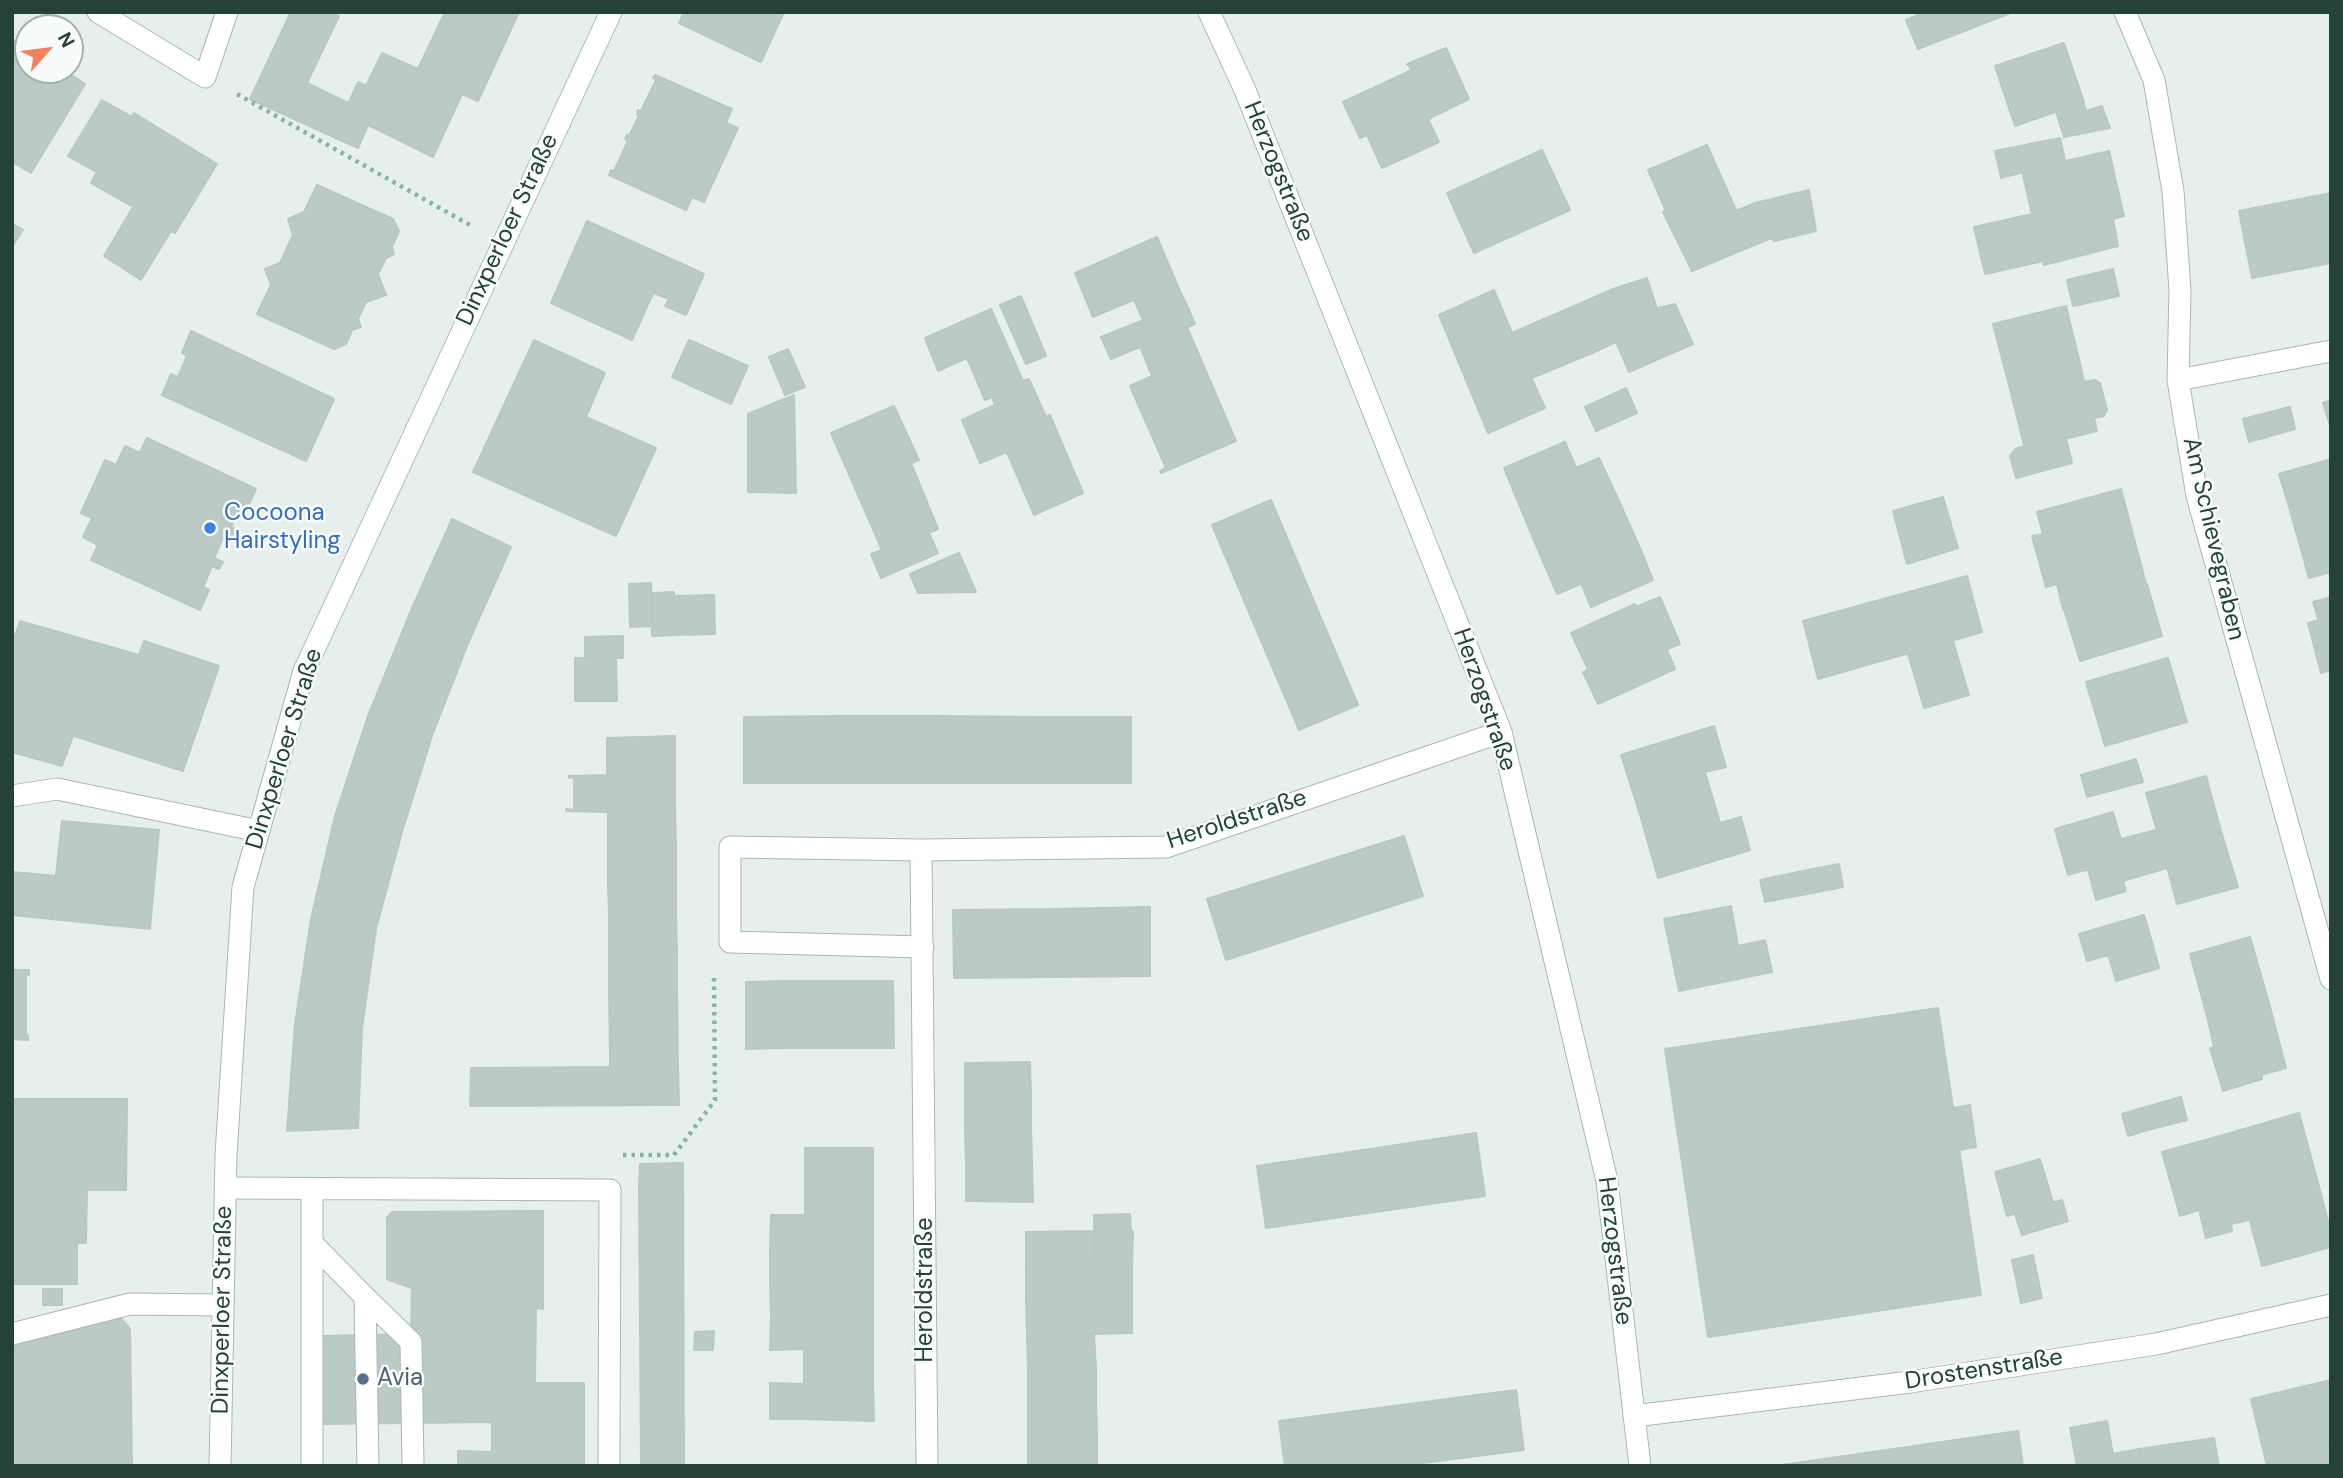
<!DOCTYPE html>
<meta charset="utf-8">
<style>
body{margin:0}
#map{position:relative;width:2343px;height:1478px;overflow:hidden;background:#e6efeb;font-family:"DM Sans",sans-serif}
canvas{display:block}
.frame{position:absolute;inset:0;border:14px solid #24423a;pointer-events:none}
.north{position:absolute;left:14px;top:14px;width:70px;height:70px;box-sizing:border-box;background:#f7fbf9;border:2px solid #a3b1ad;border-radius:50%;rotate:62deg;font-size:19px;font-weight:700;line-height:28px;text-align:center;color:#24423a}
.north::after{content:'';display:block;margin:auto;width:24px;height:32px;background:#f4845f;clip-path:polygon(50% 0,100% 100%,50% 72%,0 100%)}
</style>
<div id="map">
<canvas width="2343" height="1478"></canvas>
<div class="frame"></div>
<div class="north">N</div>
</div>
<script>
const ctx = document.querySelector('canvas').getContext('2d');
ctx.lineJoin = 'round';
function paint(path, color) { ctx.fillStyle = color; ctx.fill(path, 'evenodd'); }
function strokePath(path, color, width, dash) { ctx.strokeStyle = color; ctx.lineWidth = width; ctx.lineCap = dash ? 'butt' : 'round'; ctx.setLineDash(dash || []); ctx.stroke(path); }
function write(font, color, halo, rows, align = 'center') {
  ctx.font = font + ' "DM Sans",sans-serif'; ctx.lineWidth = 5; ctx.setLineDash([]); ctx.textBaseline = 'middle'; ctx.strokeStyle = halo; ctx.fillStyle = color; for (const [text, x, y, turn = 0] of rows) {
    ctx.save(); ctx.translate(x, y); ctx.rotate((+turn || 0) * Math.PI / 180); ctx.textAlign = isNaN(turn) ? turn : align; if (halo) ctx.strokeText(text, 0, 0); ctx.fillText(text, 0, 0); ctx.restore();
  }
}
const building = new Path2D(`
 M291,12H327L339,16L307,83L348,103L344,113L368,125L358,148L250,99Z
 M445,12H519L478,101L462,94L433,157L344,113L358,82L366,86L382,53L418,69Z
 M684,12H784L761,62L679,23Z
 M1925,12H2013L1918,49L1906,20Z
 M12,39L28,49V70H64L85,84L31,173L12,162Z
 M2064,43L2084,102L2015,126L1995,66Z
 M1446,48L1469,99L1428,119L1422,106L1428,103L1412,70L1407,64Z
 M1412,70L1428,103L1422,106L1439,142L1382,168L1367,135L1360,138L1343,102Z
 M655,75L732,109L726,123L738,128L704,202L692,197L686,210L609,175L611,170L614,171L628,141L625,139L627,135L629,136L639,116L637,114L638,110L641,111L656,80L653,78Z
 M102,100L132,117L134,113L217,164L175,233L171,231L141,280L104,256L133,207L91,183L97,172L68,156Z
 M2083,102L2086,111L2102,106L2110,128L2064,137L2056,112Z
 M2060,138L2065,161L2001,178L1995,151Z
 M1707,145L1752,246L1692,271L1663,212L1666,211L1648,170Z
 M1542,150L1570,210L1474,253L1447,193Z
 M2109,151L2124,216L2113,219L2118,246L2044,265L2043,261L1985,274L1974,227L2032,214L2022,171Z
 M317,185L393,219L399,231L392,247L394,254L386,258L378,274L386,295L366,302L358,319L361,327L352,330L346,344L334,349L257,314L271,285L265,269L280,263L293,235L288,219L304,212Z
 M1809,190L1816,231L1774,241L1772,238L1752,246L1736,211L1755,203Z
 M2331,193V263L2252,278L2239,211Z
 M587,221L669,258L632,340L551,303Z
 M12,224L23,230L12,247Z
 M1157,237L1176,282L1093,317L1075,273Z
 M669,258L704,274L686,315L665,306L669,299L654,293Z
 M2113,269L2119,296L2073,306L2067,280Z
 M1647,278L1657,309L1623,316L1613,289Z
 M1176,282L1185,302L1143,320L1134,300Z
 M1613,289L1623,316L1606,320L1583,331L1572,307Z
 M1494,290L1522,357L1466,380L1439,315Z
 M1021,296L1046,356L1026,364L1000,305Z
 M1186,303L1195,324L1111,359L1101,337Z
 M1675,304L1693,344L1629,372L1616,342L1592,353L1583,331L1606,320Z
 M2066,306L2083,376L2011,393L1993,324Z
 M1572,307L1583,331L1552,344L1542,320Z
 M991,309L1023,381L1029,379L1046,417L1050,415L1083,493L1034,515L1007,452L980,463L962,420L995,405L992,397L985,400L967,358L938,371L925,338Z
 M1542,320L1552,344L1522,357L1512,333Z
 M1187,327L1236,441L1161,473L1160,471L1166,468L1130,386L1152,376L1140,346Z
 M191,331L334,399L306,461L162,395L171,374L178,377L187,356L182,353Z
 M1583,331L1592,353L1561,366L1552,344Z
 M534,340L605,373L586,417L656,448L616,536L473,472Z
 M689,340L748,366L731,404L672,377Z
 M1552,344L1561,366L1532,378L1522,357Z
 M788,349L805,387L785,395L769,357Z
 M1522,357L1545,408L1488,433L1466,380Z
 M2083,376L2084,382L2095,380L2100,383L2107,410L2104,416L2094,418L2097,431L2025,449L2011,393Z
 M1626,388L1637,413L1596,431L1585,407Z
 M794,395L796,493L748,492V414Z
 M2331,400V429L2323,403Z
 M894,406L919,460L911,463L938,529L929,533L938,553L881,578L871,554L882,550L831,433Z
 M2290,407L2295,429L2249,442L2243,419Z
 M147,438L256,489L247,509L241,506L231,527L237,530L233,538L225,533L214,558L223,562L219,569L212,566L203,587L209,590L200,610L91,560L98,545L83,537L92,518L81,513L105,460L116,465L125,446L140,453Z
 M2066,438L2072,463L2016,478L2010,456L2015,449L2024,446L2025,449Z
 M1565,442L1595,511L1533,538L1504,468Z
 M1599,458L1619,501L1595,511L1576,468Z
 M2331,459V495L2289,507L2279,474Z
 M2121,489L2146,584L2063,609L2057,584L2046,587L2032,536L2043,534L2037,512Z
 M2331,495V572L2309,578L2289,507Z
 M1943,497L1958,548L1907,564L1893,511Z
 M1271,500L1358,705L1299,730L1212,525Z
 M1619,501L1644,557L1557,594L1533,538Z
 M452,519L511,547L469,641L408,617Z
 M959,553L976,592L918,593L910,574Z
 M1644,557L1653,580L1591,607L1581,583Z
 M1967,576L1982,632L1818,679L1803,621Z
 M651,583L652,626L630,627L629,584Z
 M2147,584L2162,636L2080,661L2064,609Z
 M674,592L676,635L652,636V593Z
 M714,595L715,634L676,635L674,596Z
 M1660,597L1680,644L1667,649L1664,643L1654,647L1636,607Z
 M2331,597V617L2319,621L2313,602Z
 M1635,604L1666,673L1598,704L1583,672L1588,669L1571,633Z
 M2331,617V670L2321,673L2308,623Z
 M408,618L469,641L432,736L368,716Z
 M20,621L139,655L144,641L219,666L183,771L12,716V635L15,636Z
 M623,636V658L585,657V637Z
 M1953,641L1969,695L1924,708L1908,654Z
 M1664,643L1675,669L1666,673L1654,647Z
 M575,658H616L617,701H575Z
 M2168,658L2187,722L2105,746L2086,682Z
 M12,716L73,736L62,766L12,752Z
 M368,716L432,736L402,832L335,816Z
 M843,716H938V783H842Z
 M843,716L842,783H744V717Z
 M938,716L1036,717L1038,783H938Z
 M1036,717H1131V783H1038Z
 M1714,726L1726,767L1705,772L1713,799L1641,818L1621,755Z
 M675,736V774L607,776V738Z
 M2136,759L2143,782L2087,797L2081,775Z
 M675,774V810L608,812L607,776Z
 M569,776L607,775L608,812L566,811V809L574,810V777L569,778Z
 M2206,776L2221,831L2162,848L2146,793Z
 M1713,799L1720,823L1741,817L1750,850L1658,878L1641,818Z
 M675,810L676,845L608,847V812Z
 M2113,812L2121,839L2156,830L2162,848L2068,875L2055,829Z
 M335,816L402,832L376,929L311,919Z
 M62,821L159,830L150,929L51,919Z
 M2221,831L2238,887L2177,904L2162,848Z
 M1404,836L1423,896L1226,960L1207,899Z
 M676,845V881L608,883V847Z
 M2162,848L2167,868L2123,881L2126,891L2096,900L2088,869Z
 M1839,864L1843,887L1812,893L1808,870Z
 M1808,870L1812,893L1765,902L1760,880Z
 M12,872L56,876L51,919L12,915Z
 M676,881V916L609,918L608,883Z
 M1731,906L1738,946L1765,940L1772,972L1679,991L1664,919Z
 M1150,907V976L1054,977L1053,909Z
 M1053,909L1054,977L954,978L953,910Z
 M2144,915L2152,942L2087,961L2079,934Z
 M676,916L677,953L609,954V918Z
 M311,919L376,929L362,1028L295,1024Z
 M2250,937L2269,1003L2208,1020L2190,954Z
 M2152,942L2159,968L2116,981L2108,954Z
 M677,953V989L609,991V954Z
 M12,970H29V975H26V1035H28V1040L12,1039Z
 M782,981L783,1048L746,1049V982Z
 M782,981H818L819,1048H783Z
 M818,981H856L857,1048H819Z
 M856,981H893L894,1048H857Z
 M677,989L678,1067H635L634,1053H610L609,991Z
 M2269,1003L2286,1068L2261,1075L2262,1079L2223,1091L2210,1048L2214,1047L2208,1020Z
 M1938,1008L1981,1295L1708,1337L1665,1049Z
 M295,1024L362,1028L358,1128L287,1131Z
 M610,1053H634L635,1067H610Z
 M1030,1062L1031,1096H965V1063Z
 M610,1067H678L679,1105L470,1106L471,1068Z
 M965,1096H1031V1128L965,1129Z
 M2181,1097L2187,1120L2148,1130L2142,1108Z
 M12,1099H127L126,1190H87L86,1243H77V1236H12Z
 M1970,1105L1976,1147L1959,1150L1953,1108Z
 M2142,1108L2148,1130L2128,1136L2122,1114Z
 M2299,1113L2317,1179L2244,1199L2227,1134Z
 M1031,1128L1032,1164H966L965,1129Z
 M1476,1133L1485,1196L1266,1228L1257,1166Z
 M2227,1134L2239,1181L2220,1187L2218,1179L2192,1187L2199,1210L2180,1216L2162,1152Z
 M805,1148H873V1183L805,1182Z
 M2040,1159L2053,1202L2007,1216L1995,1172Z
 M683,1163V1185H639L640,1164Z
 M966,1164H1032L1033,1202L966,1201Z
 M2218,1179L2220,1187L2239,1181L2244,1199L2199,1210L2192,1187Z
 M2317,1179L2331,1232V1247L2262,1266L2244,1199Z
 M805,1182L873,1183V1216H805Z
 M639,1185H683L684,1466H641Z
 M2244,1199L2249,1220L2231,1224L2232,1231L2206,1238L2199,1210Z
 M2062,1200L2068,1221L2022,1235L2015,1214Z
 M543,1211V1309L536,1308L535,1383H584V1466H458V1451L492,1452V1385H504V1322L387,1279V1218L392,1212Z
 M1130,1214L1131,1231H1094V1215Z
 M771,1215H805L804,1248H770Z
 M805,1216H873V1248H804Z
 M1094,1231L1095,1267H1026V1232Z
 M1095,1231H1133L1132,1267H1095Z
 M12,1236H77V1284H12Z
 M770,1248H804L805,1283L770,1282Z
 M804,1248H873V1283H805Z
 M2033,1255L2042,1298L2021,1303L2012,1260Z
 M1026,1267H1095V1301H1026Z
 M1095,1267H1132V1300L1095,1301Z
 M770,1282L805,1283L804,1318L771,1317Z
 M805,1283H873V1319L804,1318Z
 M412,1288L504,1322V1385H492V1422L320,1424V1336L411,1334Z
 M43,1289H62V1305H43Z
 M1132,1300V1333L1095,1334V1301Z
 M1026,1301H1095V1334H1027Z
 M120,1317L130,1329L132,1466H12V1346Z
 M771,1317L804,1318V1349L770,1350Z
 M804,1318L873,1319V1350L804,1349Z
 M714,1331L713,1350H694L695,1332Z
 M1027,1334H1094L1096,1368L1028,1369Z
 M804,1349L873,1350V1384H804Z
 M1096,1368V1402L1028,1403V1369Z
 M2331,1380V1452L2314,1384Z
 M770,1383L804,1384V1419H770Z
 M804,1384H873L874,1421L804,1419Z
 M2314,1384L2331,1455L2287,1466H2267L2251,1399Z
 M1516,1390L1524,1450L1400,1466H1285L1279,1421Z
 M1096,1402L1097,1437H1028V1403Z
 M2107,1421L2113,1454L2139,1449L2142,1466H2077L2070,1428Z
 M2018,1431L2023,1466H1775Z
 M1028,1437H1097V1466H1028Z
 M2214,1438L2219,1466H2142L2139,1449Z
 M2331,1455V1466H2287Z`);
const path = new Path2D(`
 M237,94L470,225
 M623,1155H674L715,1100L714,973`);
const service = new Path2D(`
 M12,796L57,789L259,831
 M226,1188L610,1190L609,1466
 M312,1189V1466
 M312,1243L365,1297L368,1466
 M365,1297L411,1342L413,1466`);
const minor = new Path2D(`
 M98,12L205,77L227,12
 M2125,12L2154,80L2173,191L2180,290L2178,380L2197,496L2331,979
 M2178,380L2331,351
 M921,850L730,847V942L923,947
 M12,1334L130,1304L222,1305
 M1634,1416L1910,1382L2156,1344L2331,1305
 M927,1466L921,850L1166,847L1501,732`);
const tertiary = new Path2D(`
 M1209,12L1245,90L1501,732L1607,1181L1640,1466`);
const secondary = new Path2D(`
 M220,1466L226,1155L243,887L304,671L611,12`);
const markers = [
 [210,528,7,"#3f7fe0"],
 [363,1379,7,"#5c6f8a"]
];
const streetNames = [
 ["Herzogstraße",1278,172,68],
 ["Dinxperloer Straße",508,230,-65],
 ["Am Schievegraben",2213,539,77],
 ["Herzogstraße",1484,700,71],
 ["Dinxperloer Straße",285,749,-73],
 ["Heroldstraße",1237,820,-18],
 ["Herzogstraße",1614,1251,83],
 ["Heroldstraße",926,1290,-90],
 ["Dinxperloer Straße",223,1310,-89],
 ["Drostenstraße",1984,1370,-9]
];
const shopNames = [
 ["Cocoona",224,514],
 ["Hairstyling",224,542]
];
const serviceNames = [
 ["Avia",377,1379]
];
paint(building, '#bbcac4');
strokePath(building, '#b8c9c2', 2);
strokePath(service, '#a8b8b2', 23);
strokePath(minor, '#a8b8b2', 23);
strokePath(tertiary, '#a8b8b2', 23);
strokePath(secondary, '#a4bbb3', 23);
strokePath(path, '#86b3a5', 4.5, [3.5, 5]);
strokePath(service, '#fff', 21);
strokePath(minor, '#fff', 21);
strokePath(tertiary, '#fff', 21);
strokePath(secondary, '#fff', 21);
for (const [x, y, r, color] of markers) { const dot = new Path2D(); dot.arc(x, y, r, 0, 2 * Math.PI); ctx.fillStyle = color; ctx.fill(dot); strokePath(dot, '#f7fbf9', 2.5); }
write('24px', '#24423a', '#f7fbf9', streetNames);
write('24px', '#366cbe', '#f7fbf9', shopNames, 'left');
write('24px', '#4e5e75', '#f7fbf9', serviceNames, 'left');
</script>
